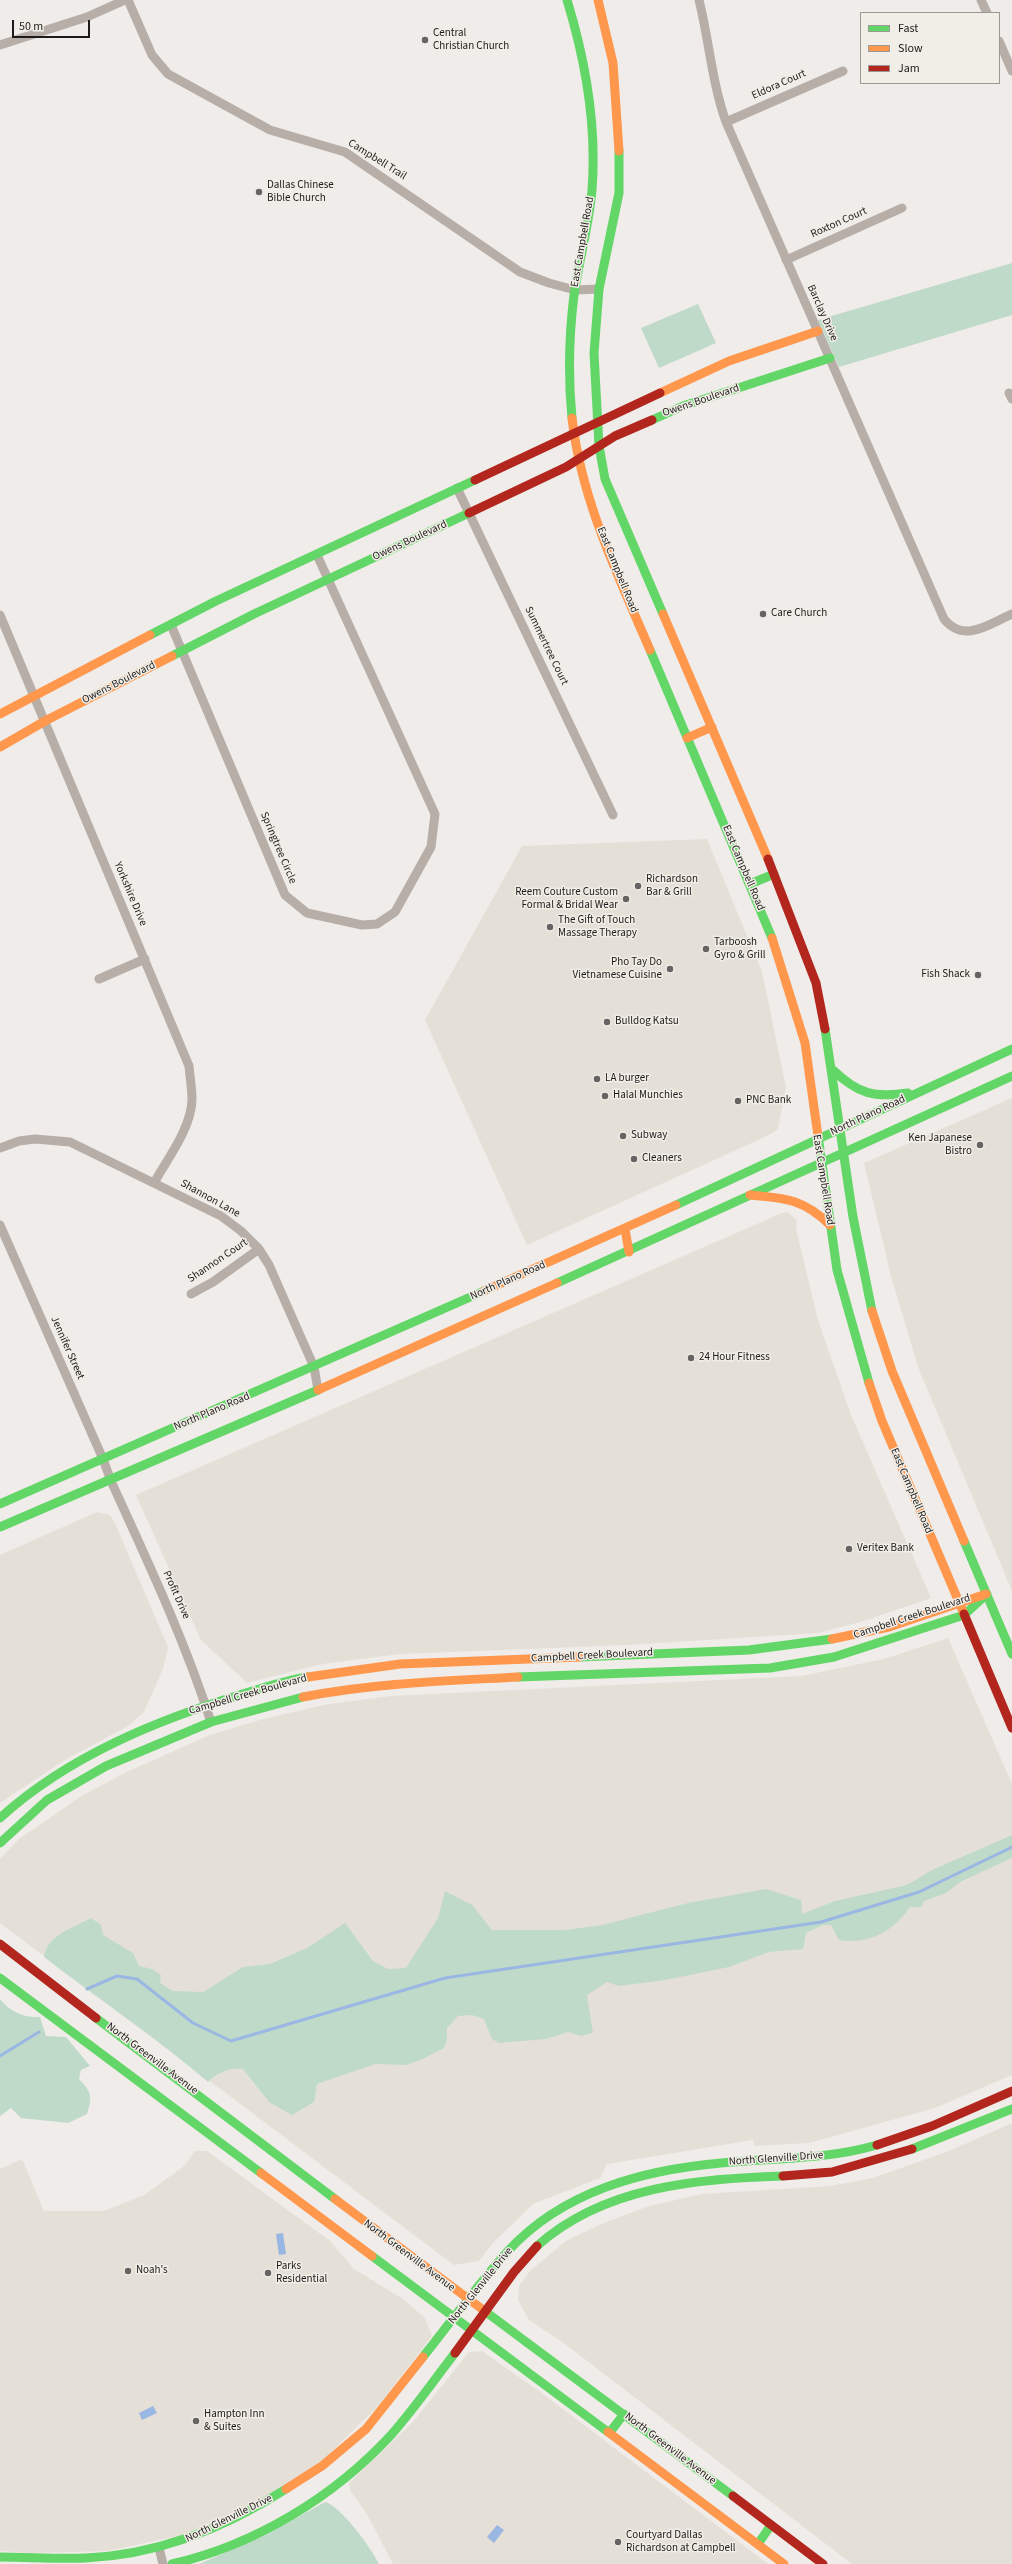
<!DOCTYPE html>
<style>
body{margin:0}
#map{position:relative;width:1012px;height:2564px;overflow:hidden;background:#efece9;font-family:"Source Sans 3",sans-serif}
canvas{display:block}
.legend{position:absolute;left:860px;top:12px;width:140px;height:72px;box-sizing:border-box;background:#f1ede7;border:1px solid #9c9995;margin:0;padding:5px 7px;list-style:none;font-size:12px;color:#1d1b19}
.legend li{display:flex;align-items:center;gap:8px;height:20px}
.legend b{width:20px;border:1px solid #9c9995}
.scale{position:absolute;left:12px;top:20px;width:78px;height:18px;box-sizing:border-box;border:2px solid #1d1b19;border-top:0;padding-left:5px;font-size:12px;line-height:14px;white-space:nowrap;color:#1d1b19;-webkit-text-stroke:3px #f1ede7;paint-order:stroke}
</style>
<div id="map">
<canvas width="1012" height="2564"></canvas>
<ul class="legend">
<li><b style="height:5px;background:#63d668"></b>Fast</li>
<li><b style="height:5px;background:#ff974d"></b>Slow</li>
<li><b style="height:5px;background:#b3261e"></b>Jam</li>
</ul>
<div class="scale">50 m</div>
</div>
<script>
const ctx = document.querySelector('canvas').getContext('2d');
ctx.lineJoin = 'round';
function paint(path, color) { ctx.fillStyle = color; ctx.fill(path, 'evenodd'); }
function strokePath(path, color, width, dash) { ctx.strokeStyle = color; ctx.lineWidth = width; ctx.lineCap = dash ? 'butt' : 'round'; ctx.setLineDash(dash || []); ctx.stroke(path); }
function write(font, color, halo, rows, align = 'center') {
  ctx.font = font + ' "Source Sans 3",sans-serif'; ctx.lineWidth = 3; ctx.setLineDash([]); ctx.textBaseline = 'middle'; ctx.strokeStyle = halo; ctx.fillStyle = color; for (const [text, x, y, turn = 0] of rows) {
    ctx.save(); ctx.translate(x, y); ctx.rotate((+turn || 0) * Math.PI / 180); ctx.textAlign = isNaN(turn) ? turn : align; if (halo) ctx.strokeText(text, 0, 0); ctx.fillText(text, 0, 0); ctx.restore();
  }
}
const built = new Path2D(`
 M707,839L762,972L786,1087L778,1129L767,1136L527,1245L425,1020L522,846Z
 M1012,1098V1591L918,1367L891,1276L864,1163Z
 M788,1212L797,1221L796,1229L818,1320L851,1415L931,1598L864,1621L818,1633L627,1645L400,1654L322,1664L247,1683L201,1640L136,1495L782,1213Z
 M97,1512L110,1515L114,1521L168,1647L163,1669L144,1712L128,1726L63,1761L0,1803V1555Z
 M948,1638L1012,1784V2075L935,2108L809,2143L755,2146L753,2140L607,2164L600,2178L533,2204L492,2244L479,2261L454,2265L0,1923V1859L19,1839L83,1795L129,1771L210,1735L263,1719L329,1704L391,1696L801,1676L884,1659Z
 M1012,2123V2564H852L565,2344L529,2320L518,2300L519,2286L530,2271L566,2241L601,2224L649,2206L702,2194L830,2186L873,2178L949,2151Z
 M195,2151H207L330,2241L354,2269L403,2299L425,2318L432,2336L379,2405L329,2454L294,2484L252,2505L182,2535L107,2551L32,2553L0,2551V2169L22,2159L44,2211H104L144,2195L183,2167Z
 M482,2351L543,2394L768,2564H393L368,2516L350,2490L349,2483L413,2422L469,2352Z`);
const green = new Path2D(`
 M1012,263V315L839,367L818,320Z
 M698,304L716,343L659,368L641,328Z
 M1012,1835V1858L960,1882L946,1893L924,1901L921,1907H910C894,1931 869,1945 839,1940L831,1925H823L806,1933L803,1949L769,1952L729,1967L665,1980L619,1986L607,1982L587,1995L593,2033L581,2036L568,2032L546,2039L499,2043L492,2039L484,2019L472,2015L458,2016L447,2028V2040L444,2048L421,2060L406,2065L375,2064L317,2084L314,2102L292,2115L269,2102L243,2069C228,2068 219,2072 208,2082C156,2037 98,1999 44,1957C47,1935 73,1928 91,1918L101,1925L103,1935L133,1953L139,1966L152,1969L161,1975L160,1983L173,1991L203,1992L243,1967L270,1964L307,1948L345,1923L373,1961L388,1969L406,1968L438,1918L445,1891L472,1905L492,1930H565L602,1925L688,1903L766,1889L801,1900L802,1914L835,1901L907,1885L932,1870Z
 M0,1999C10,2012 24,2018 40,2017L46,2036L66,2037L90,2066L81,2070L79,2079C91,2092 93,2096 87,2114L68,2123L21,2118L11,2108L0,2116Z
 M325,2502C340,2505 372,2549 379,2564H199L268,2534Z`);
const water = new Path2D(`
 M283,2233L286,2254L279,2255L276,2234Z
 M153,2406L157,2413L142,2420L139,2413Z
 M497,2525L504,2530L494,2543L487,2537Z`);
const stream = new Path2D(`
 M87,1989L117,1976L137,1979L193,2023L231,2041L445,1978L821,1922L919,1892L1012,1847
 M0,2056L39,2032`);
const street = new Path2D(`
 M128,0L152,55L168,74L270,130L345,152L520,272L549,283L575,290L599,289
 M699,0C709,40 712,83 726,122L944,619C964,644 989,624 1012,614
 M981,0L987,13
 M999,41L1012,71
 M0,45L87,17L125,0
 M726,122L843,71
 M786,260L902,208
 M1009,393L1012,399
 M457,488L613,815
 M0,615L189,1066C190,1077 192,1089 192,1100C191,1129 167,1159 154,1183
 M171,625L285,895L307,913L362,925L377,924L395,912L431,847L435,814L317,555
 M99,979L145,959
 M0,1148L19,1141L35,1139L70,1142L221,1216L241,1231L259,1249L269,1265L314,1367L318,1390
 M0,1225L103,1459L111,1481C147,1560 184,1638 211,1722
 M191,1294L213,1282L259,1249
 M159,2548L163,2564`);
const fast = new Path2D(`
 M567,0C586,62 597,125 592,190C589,226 579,260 574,295C569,335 568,377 572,418
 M619,151V193L599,289L594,353L599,446L605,479L663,614
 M652,420L683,406L830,358
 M150,635L216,601L475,480
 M650,650L772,938
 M172,656L254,614L469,513
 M750,884L774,874
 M825,1029L853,1217L872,1311
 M833,1070C858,1094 874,1098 908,1093
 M818,1136L837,1270L869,1383
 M676,1205L1012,1049
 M557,1283L1012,1076
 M0,1504L484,1291
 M0,1527L318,1390
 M964,1541L1012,1654
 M580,1657L749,1650L832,1639
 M518,1677L770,1668L834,1657L964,1615L987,1594
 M0,1818C68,1756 159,1719 246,1693C266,1687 287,1680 308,1677
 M0,1843L47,1800L106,1766L211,1722L303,1697
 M0,1978L261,2173
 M96,2018L335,2199
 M912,2149L1012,2109
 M537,2246C604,2186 697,2179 783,2176
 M372,2256L608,2432
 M486,2312L733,2496
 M423,2357C451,2322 478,2284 508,2251C563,2191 643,2170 721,2163C774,2158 825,2160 877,2145
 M610,2432L624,2414
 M758,2544L771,2525
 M0,2557C28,2557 57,2559 85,2558C158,2555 225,2528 286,2489
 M172,2564C255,2545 334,2497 391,2435C414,2409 434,2380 455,2353`);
const slow = new Path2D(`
 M598,0L613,63L619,151
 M660,393L729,361L818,331
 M572,418C581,499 618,576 650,650
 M663,614L768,859
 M0,714L150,635
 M687,738L712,727
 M0,747L45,721L172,656
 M772,938L805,1043L818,1136
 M750,1195C785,1198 804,1199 830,1225
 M625,1229L629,1252
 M484,1291L676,1205
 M872,1311L892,1371L964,1541
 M869,1383L882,1421L964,1614
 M318,1390L557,1283
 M832,1639L889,1627L986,1594
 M308,1677L400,1664L580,1657
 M303,1697C374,1683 446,1681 518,1677
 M261,2173L372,2256
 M335,2199L486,2312
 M608,2432L784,2564
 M286,2489L322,2466L366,2429L423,2357`);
const jam = new Path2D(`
 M475,480L660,393
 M469,513L566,467L615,436L652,420
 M768,859L816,983L825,1029
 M964,1614L1012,1728
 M0,1944L96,2018
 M877,2145L932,2126L1012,2091
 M783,2176L832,2172L912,2149
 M455,2353L514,2272L537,2246
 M733,2496L823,2564`);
const markers = [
 [425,40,4,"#666462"],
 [259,192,4,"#666462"],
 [763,614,4,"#666462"],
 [638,886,4,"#666462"],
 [626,899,4,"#666462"],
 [550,927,4,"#666462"],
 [706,949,4,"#666462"],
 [670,969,4,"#666462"],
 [978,975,4,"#666462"],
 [607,1022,4,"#666462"],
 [597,1079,4,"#666462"],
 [605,1096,4,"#666462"],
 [738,1101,4,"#666462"],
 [623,1136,4,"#666462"],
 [980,1145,4,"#666462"],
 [634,1159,4,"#666462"],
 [691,1358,4,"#666462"],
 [849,1549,4,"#666462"],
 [128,2271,4,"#666462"],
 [268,2273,4,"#666462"],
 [196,2421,4,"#666462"],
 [618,2542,4,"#666462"]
];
const poiNames = [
 ["Central",433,34],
 ["Christian Church",433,47],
 ["Dallas Chinese",267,186],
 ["Bible Church",267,199],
 ["Care Church",771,614],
 ["Richardson",646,880],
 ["Bar & Grill",646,893],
 ["Reem Couture Custom",618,893,"right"],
 ["Formal & Bridal Wear",618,906,"right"],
 ["The Gift of Touch",558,921],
 ["Massage Therapy",558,934],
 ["Tarboosh",714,943],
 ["Gyro & Grill",714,956],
 ["Pho Tay Do",662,963,"right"],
 ["Vietnamese Cuisine",662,976,"right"],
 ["Fish Shack",970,975,"right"],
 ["Bulldog Katsu",615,1022],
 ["LA burger",605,1079],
 ["Halal Munchies",613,1096],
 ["PNC Bank",746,1101],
 ["Subway",631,1136],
 ["Ken Japanese",972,1139,"right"],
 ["Bistro",972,1152,"right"],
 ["Cleaners",642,1159],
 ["24 Hour Fitness",699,1358],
 ["Veritex Bank",857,1549],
 ["Parks",276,2267],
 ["Residential",276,2280],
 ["Noah's",136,2271],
 ["Hampton Inn",204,2415],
 ["& Suites",204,2428],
 ["Courtyard Dallas",626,2536],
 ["Richardson at Campbell",626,2549]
];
const streetNames = [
 ["Eldora Court",779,85,-24],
 ["Campbell Trail",377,160,32],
 ["Roxton Court",839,223,-24],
 ["East Campbell Road",583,242,-80],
 ["Barclay Drive",822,313,66],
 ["Owens Boulevard",701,401,-19],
 ["Owens Boulevard",410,541,-25],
 ["East Campbell Road",617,570,68],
 ["Summertree Court",546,646,64],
 ["Owens Boulevard",119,683,-27],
 ["Springtree Circle",278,848,67],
 ["East Campbell Road",743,868,67],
 ["Yorkshire Drive",130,894,67],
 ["North Plano Road",868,1116,-25],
 ["East Campbell Road",823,1180,81],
 ["Shannon Lane",210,1199,29],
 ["Shannon Court",218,1261,-34],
 ["North Plano Road",508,1281,-24],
 ["Jennifer Street",67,1348,66],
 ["North Plano Road",212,1412,-23],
 ["East Campbell Road",911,1491,67],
 ["Profit Drive",176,1595,66],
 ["Campbell Creek Boulevard",912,1617,-18],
 ["Campbell Creek Boulevard",592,1656,-3],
 ["Campbell Creek Boulevard",248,1695,-16],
 ["North Greenville Avenue",152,2059,37],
 ["North Glenville Drive",776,2159,-4],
 ["North Greenville Avenue",409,2256,37],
 ["North Glenville Drive",481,2286,-51],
 ["North Greenville Avenue",670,2449,37],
 ["North Glenville Drive",229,2519,-26]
];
paint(built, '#e5e0d7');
paint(green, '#c0dac9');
paint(water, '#9ab7e3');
strokePath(stream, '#9ab7e3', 3);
strokePath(street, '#b8aea8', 9);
strokePath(fast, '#63d668', 9);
strokePath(slow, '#ff974d', 9);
strokePath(jam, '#b3261e', 9);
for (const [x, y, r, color] of markers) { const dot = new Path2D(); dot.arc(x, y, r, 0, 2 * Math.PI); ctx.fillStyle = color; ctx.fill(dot); strokePath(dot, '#f1ede7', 1.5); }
write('11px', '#1d1b19', '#f1ede7', poiNames, 'left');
write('11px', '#1d1b19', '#f1ede7', streetNames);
</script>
